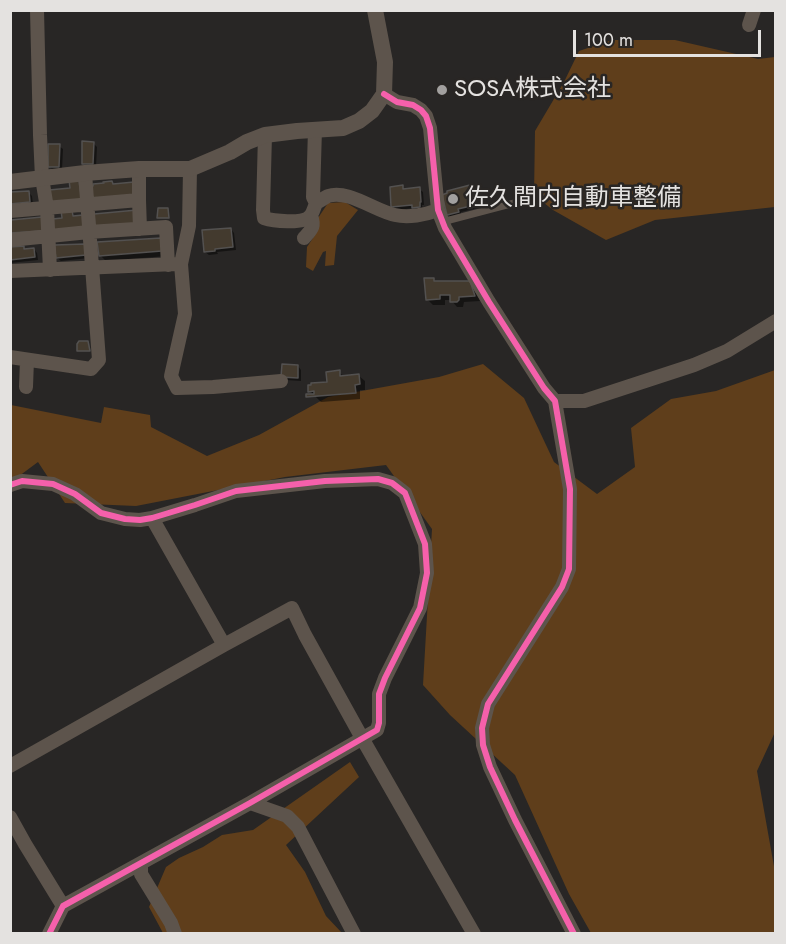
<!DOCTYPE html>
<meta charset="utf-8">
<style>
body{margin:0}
#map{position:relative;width:786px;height:944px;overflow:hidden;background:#282625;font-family:Jost,sans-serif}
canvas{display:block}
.frame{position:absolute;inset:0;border:12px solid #e4e2e0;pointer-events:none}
.scale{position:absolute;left:573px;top:30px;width:188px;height:27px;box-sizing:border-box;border:3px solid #e4e2e0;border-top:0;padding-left:8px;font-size:18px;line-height:21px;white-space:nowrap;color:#e4e2e0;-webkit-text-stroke:4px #292624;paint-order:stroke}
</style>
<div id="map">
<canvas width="786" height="944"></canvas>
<div class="frame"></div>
<div class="scale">100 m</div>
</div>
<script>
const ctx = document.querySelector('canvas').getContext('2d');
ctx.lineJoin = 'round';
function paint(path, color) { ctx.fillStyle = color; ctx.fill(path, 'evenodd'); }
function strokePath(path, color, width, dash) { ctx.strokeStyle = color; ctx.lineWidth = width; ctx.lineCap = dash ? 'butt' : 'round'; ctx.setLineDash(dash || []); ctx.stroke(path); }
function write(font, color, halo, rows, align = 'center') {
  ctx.font = font + ' Jost,"Noto Sans JP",sans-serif'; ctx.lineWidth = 5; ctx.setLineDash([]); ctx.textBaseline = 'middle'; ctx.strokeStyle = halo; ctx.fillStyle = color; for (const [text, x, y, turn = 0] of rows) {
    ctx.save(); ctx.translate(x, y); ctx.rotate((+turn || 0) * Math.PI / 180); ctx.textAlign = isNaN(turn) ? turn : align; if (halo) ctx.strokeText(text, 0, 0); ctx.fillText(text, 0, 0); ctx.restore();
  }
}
const green = new Path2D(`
 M612,40H675L758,59L775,57V207L655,220L606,240L553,210L534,195L535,131L564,82L579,51Z
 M345,202L358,210L337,236L334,265L325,266L326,251L323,252L313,271L306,267L307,247L315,235L316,221L328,203Z
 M483,364L524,398L554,462L597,494L635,467L631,428L671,399L716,391L775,370V732L757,771L775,872V933H591L569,894L515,775L450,715L423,685L432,529L386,465L285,477L136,506L65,503L38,462L11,482V405L101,423L104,407L150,415L151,427L207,456L259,435L328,397L439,377Z
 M350,762L359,777L286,845L305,872L326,916L342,933H163L149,907L166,867L179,858L203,847L222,835L253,830Z`);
const shadow = new Path2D(`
 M93,143L97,147L96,167H87L83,163Z
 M59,146L63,149L62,170H53L49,166Z
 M402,187L405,190L419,189L423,192L424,205H422L423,210H417L415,208L396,210L393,206Z
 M470,187L474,191L478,208L461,212V216L452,218L448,214Z
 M28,192L32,196L33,205L10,207V193Z
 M231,229L234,233L236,250L217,252L218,254L209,255L205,252Z
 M160,239L167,256L106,261L100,255Z
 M85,246L89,258L61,261L57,258Z
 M23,247L26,250L34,249L37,253L38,260L10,263V248Z
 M434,280L437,283L469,282L475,288L480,301L464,302L463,307H457L451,300H445V305H433L427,299Z
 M298,366L301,370V381L286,380L282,377Z
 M339,372L344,377L359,376L365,381V390H360V399L321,402L310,391L328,383Z`);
const building = new Path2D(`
 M82,141L94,142L93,164H82Z
 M48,144H60L59,167H48Z
 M69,180L79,181L82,202L50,204L49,190L70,188Z
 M112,181L113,184L134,182L135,196L93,201L91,186H93V184L104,183L103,182Z
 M403,185V189L420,187L421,202H420V207L412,208V205L391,207L390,187Z
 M470,185L475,205L458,209L459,212L447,215L442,195L447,193V191Z
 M29,191L30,202L10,204V192Z
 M158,208H168L169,218H157Z
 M61,210H72L73,216L83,215L85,229L52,232V219L62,218Z
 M137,210V225L95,228L94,214Z
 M10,215L11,220L42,217L43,231L10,233Z
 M231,228L233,247L215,249V251L204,252L202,230Z
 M161,238L162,251L99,256L97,242Z
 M85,244L86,255L56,258L54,245Z
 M24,246V249L34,248L35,257L10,260V247Z
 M424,278H434V281H470L475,296L459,297V300L457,302H450V295H440V299L426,300Z
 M79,341H88L90,351H77V344Z
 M282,364L298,365V378L281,377Z
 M340,370V376L359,374L360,384L355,385L356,393L306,397V394H314V391L308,392V385H311V383L327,382L326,372Z`);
const service = new Path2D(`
 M442,222L541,196`);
const minor = new Path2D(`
 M37,10L40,135L42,178L47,208L50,270
 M749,25L754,10
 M384,94L397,102L413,105L421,110L426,116L430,128L438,210L445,228L489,302L544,388L555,401L570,489L569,569L562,587L488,704L482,728L483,745L490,767L515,820L574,934
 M265,135L263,210L264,218C273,221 303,224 309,217C313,214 314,208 316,203L313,197L315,129
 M139,169V200L140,229
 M190,169L189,226L181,264L185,314L171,376L177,388L213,387L281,381
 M316,203C320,201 324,198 328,196C348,189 375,211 395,215C408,218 425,215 438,210
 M10,211L139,200
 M304,238C312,229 315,227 311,215
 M10,240L89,232L166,227L168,265
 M10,271L176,264
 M10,357L91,369L99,360L85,173
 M26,387L27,360
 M555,401H584L694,365L727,351L776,321
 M10,485L22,481L53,484L75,494L101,513L125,519L140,520L152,518L195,505L236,491L325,481L378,479L392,483L405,493L425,544L427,573L420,608L385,678L379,694V723L377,730L250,803L63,906L49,934
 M152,518L224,645
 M10,766L224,645L292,608L305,635L362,738L474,934
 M250,803L287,816L298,827L354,934
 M10,817L25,844L63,906
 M141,863V874L171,923L175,934`);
const tertiary = new Path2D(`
 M10,182L85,173L139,169H190L230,152L247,142L265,135L297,131L343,128L359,121L372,111L384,94L385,62L375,10`);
const cycleway = new Path2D(`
 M384,94L397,102L413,105L421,110L426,116L430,128L438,210L445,228L489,302L544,388L555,401L570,489L569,569L562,587L488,704L482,728L483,745L490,767L515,820L574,934
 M10,485L22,481L53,484L75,494L101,513L125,519L140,520L152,518L195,505L236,491L325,481L378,479L392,483L405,493L425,544L427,573L420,608L385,678L379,694V723L377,730L250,803L63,906L49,934`);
const markers = [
 [442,90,6,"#a2a09f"],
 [453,199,6,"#a2a09f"]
];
const poiNames = [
 ["SOSA株式会社",454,90],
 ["佐久間内自動車整備",465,199]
];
paint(green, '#5f3e1b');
paint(shadow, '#0007');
paint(building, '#433a2e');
strokePath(building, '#535150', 1.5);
strokePath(service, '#5d544c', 7);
strokePath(minor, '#5d544c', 14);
strokePath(tertiary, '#5d544c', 16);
strokePath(cycleway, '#f560ab', 6);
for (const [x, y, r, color] of markers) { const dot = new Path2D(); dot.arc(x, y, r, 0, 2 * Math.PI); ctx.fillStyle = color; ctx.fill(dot); strokePath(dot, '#292624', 2); }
write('24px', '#e4e2e0', '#292624', poiNames, 'left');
</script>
